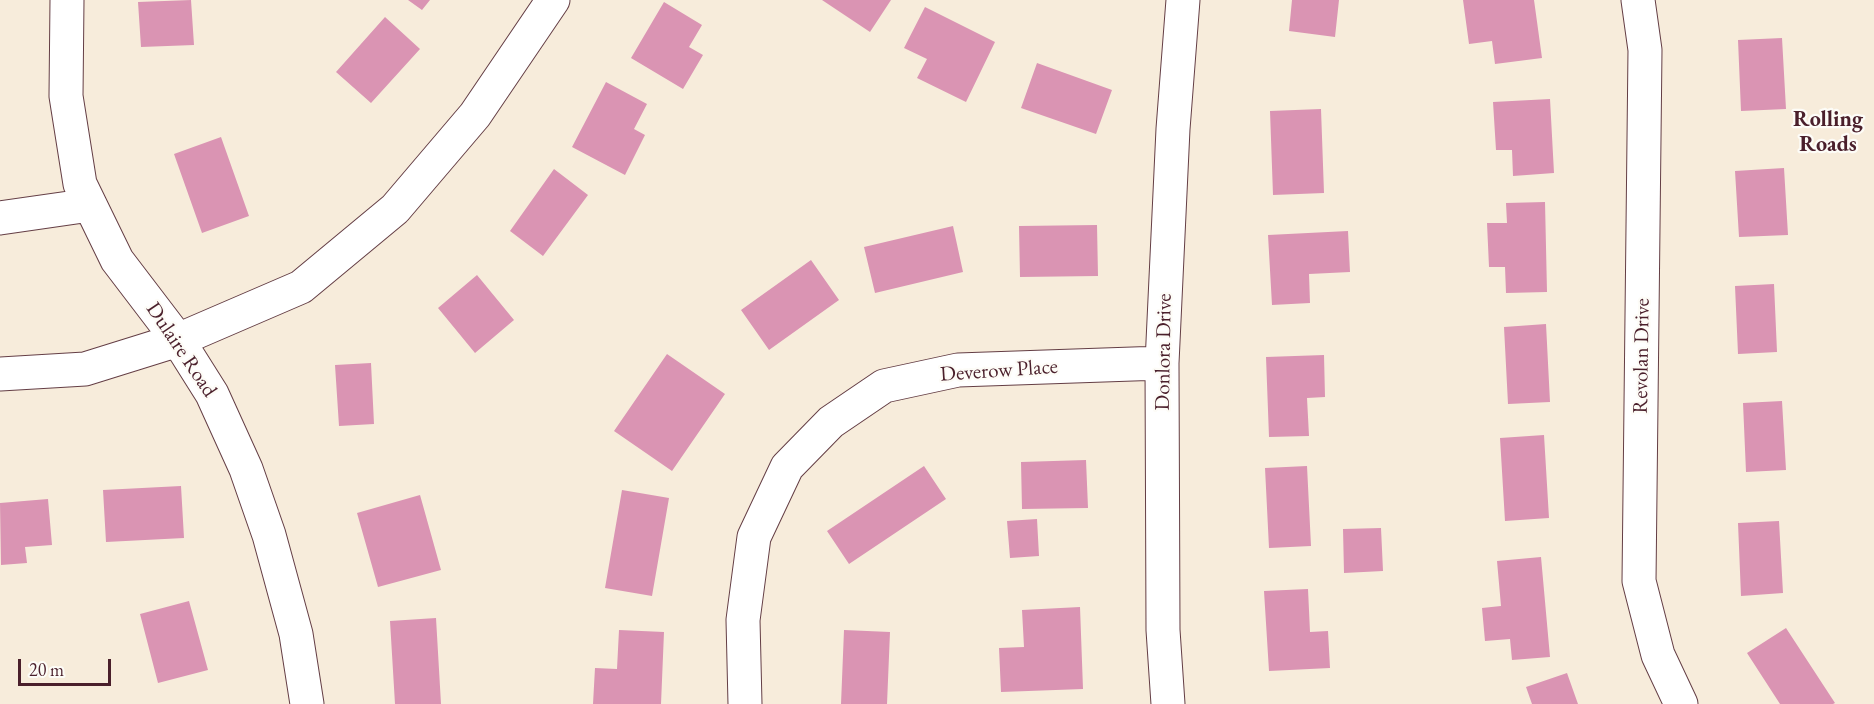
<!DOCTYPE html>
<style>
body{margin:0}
#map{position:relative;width:1874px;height:704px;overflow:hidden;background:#f7ecdb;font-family:"EB Garamond",serif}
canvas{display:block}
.scale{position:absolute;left:18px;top:659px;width:93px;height:27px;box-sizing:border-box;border:3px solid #4a1f2b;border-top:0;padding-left:8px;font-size:18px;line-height:21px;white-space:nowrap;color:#4a1f2b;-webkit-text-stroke:4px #fdfcf7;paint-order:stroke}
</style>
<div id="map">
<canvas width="1874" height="704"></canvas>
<div class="scale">20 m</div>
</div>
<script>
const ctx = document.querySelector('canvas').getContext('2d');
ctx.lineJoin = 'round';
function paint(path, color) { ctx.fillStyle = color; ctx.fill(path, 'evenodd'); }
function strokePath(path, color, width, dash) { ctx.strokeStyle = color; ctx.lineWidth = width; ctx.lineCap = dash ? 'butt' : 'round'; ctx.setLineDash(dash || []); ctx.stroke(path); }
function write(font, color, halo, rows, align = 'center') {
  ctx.font = font + ' "EB Garamond",serif'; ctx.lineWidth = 4.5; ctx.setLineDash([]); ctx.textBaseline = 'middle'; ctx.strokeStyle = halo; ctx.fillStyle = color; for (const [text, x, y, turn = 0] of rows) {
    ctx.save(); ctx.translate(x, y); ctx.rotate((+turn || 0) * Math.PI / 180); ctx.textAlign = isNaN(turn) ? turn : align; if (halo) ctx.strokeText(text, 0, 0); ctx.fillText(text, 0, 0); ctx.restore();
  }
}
const building = new Path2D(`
 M191,0L194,45L141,47L138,2Z
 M408,0H430L422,10Z
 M822,0H891L870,32Z
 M1292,0H1339L1335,37L1289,31Z
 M1463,0H1534L1542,58L1495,64L1492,41L1469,44Z
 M664,2L702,25L689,47L703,55L683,89L631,58Z
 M925,7L995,42L966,102L917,78L927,59L904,48Z
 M385,17L420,49L371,103L336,72Z
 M1782,38L1786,109L1741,111L1738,40Z
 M1037,63L1112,90L1096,134L1021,108Z
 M606,82L647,104L634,129L645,135L625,175L572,147Z
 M1550,99L1554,173L1513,176L1512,150H1496L1493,102Z
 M1321,109L1324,193L1273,195L1270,111Z
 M221,137L249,216L202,233L174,154Z
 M1784,168L1788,235L1739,237L1735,171Z
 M554,169L588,195L543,256L510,231Z
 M1545,202L1547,292L1506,293L1505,267H1489L1487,223H1507L1506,203Z
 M1097,225L1098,276L1020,277L1019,226Z
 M953,226L963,272L875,293L864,247Z
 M1348,231L1350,272L1309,274L1310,303L1272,305L1268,235Z
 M811,260L839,300L769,350L741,310Z
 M477,275L514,320L475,353L438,308Z
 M1774,284L1777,352L1738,354L1735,286Z
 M1546,324L1550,402L1508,404L1504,327Z
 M667,354L725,394L672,471L614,431Z
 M1324,355L1325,397L1307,398L1309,436L1269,437L1266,357Z
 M371,363L374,424L339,426L335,365Z
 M1782,401L1786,470L1746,472L1743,403Z
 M1544,435L1549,518L1505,521L1500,438Z
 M1086,460L1088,508L1022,509L1021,462Z
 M924,466L946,499L849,564L827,531Z
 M1307,466L1311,546L1269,548L1265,468Z
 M181,486L184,538L106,542L103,490Z
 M622,490L669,498L652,596L605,588Z
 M420,495L441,570L378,587L357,513Z
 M48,499L52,545L25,547L27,563L1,565L0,503Z
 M1037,519L1039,556L1010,558L1007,521Z
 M1779,521L1783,593L1741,596L1738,523Z
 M1381,528L1383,571L1344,573L1343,529Z
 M1541,557L1550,657L1512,660L1510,639L1485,641L1482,608L1501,606L1497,561Z
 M1308,589L1310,632L1328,631L1330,668L1269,671L1264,591Z
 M189,601L208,670L158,683L140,614Z
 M1080,607L1083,689L1001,692L999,648L1024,647L1022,610Z
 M436,618L441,704H395L390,621Z
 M1786,628L1835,703L1833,704H1780L1747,653Z
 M619,630L664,632L661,704H593L595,668L617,669Z
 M844,630L890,632L887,704H841Z
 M1567,673L1578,704H1532L1526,687Z`);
const minor = new Path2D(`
 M67,0L66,96L80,184L117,260L178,340L212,394L246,469L269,535L296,634L307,704
 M1638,0L1645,50L1639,581L1658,655L1681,704
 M0,218L90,205
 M0,374L85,369L178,340L301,287L395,209L475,115L553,0
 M745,704L743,620L754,537L787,467L831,422L884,386L958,370L1162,363
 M1168,704L1163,630L1162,363L1173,129L1183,0`);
const streetNames = [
 ["Dulaire Road",181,350,56],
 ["Donlora Drive",1164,352,-89],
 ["Revolan Drive",1642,356,-89],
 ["Deverow Place",999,371,-4]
];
const neighbourhoodNames = [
 ["Rolling",1828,120],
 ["Roads",1828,145]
];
paint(building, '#da94b3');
strokePath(minor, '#643e45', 35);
strokePath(minor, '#fff', 33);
write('21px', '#4a1f2b', '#fdfcf7', streetNames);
write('bold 22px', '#4a1f2b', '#fdfcf7', neighbourhoodNames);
</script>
